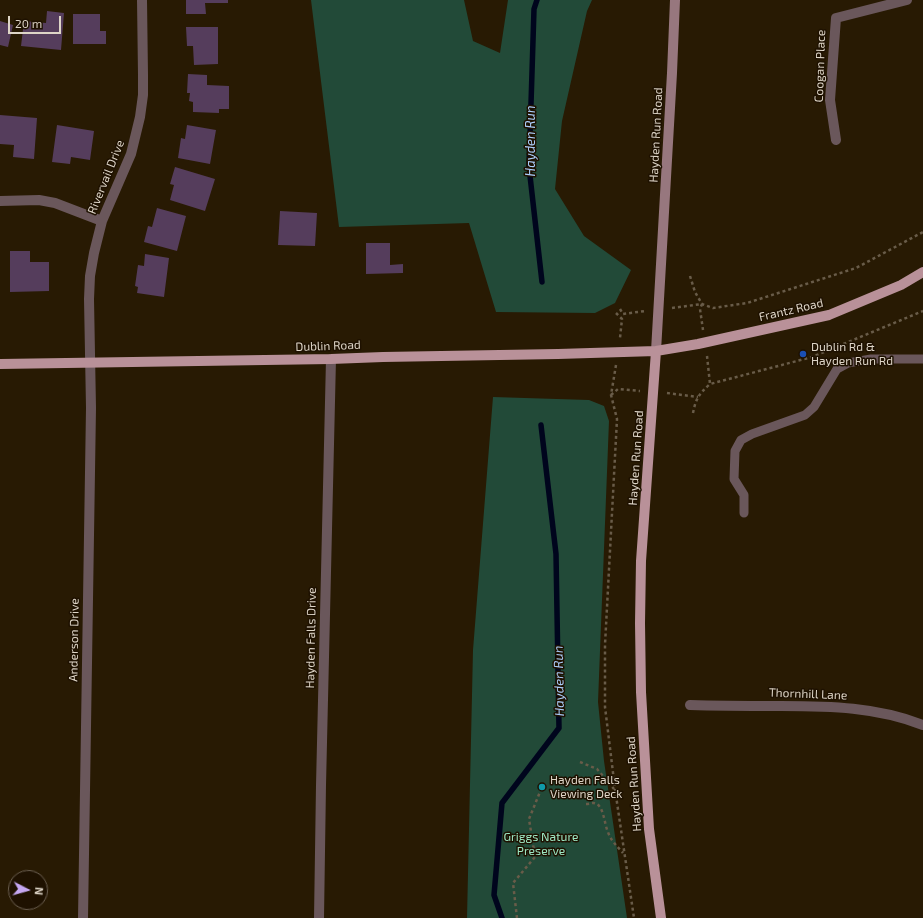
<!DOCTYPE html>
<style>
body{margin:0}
#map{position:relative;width:923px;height:918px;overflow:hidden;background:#281a03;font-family:"Exo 2",sans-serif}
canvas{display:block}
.north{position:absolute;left:8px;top:870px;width:40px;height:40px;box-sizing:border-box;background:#1e1100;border:1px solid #6b5f50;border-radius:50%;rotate:96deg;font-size:11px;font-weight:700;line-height:16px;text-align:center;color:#ded5c7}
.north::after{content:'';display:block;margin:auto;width:14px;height:18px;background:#c5a7f1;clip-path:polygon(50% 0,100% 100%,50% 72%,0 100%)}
.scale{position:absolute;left:8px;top:16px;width:53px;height:18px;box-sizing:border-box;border:2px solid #ded5c7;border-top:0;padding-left:5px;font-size:12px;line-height:14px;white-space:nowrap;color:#ded5c7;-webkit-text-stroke:3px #1e1100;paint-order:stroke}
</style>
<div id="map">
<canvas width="923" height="918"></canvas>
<div class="north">N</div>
<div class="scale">20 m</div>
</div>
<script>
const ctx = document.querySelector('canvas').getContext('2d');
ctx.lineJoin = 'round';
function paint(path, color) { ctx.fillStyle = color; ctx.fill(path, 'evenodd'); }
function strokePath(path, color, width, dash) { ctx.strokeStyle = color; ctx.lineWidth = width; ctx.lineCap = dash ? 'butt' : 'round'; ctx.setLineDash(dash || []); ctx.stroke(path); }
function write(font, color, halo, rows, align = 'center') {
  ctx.font = font + ' "Exo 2",sans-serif'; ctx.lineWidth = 3; ctx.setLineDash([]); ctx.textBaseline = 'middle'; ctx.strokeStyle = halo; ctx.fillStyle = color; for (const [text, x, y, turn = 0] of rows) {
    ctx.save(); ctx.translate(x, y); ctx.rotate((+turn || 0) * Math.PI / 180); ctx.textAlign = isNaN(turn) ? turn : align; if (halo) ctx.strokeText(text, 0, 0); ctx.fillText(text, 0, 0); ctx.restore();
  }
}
const green = new Path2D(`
 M311,0H464L473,41L500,53L508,0H592L587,11L562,121L555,189L584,236L631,270L615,303L595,313L496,312L469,223L339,227Z
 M493,397L589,400L604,406L609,421L598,702L604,761L627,918H467L473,650Z`);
const stream = new Path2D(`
 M537,0L534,9L529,167L542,282
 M502,918L494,895L502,803L559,728L556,554L541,425`);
const building = new Path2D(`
 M186,0H228V3H205L206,14H186Z
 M47,11L64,13L61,50L21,46L24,21L46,23Z
 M73,14H100V31H106V44H73Z
 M0,21L13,25L8,47L0,45Z
 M186,27H218V64L194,65L193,46H187Z
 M188,74L207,75V85L229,86V109H219V113L193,112V102L189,101L190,93H187Z
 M0,115L37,118L34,159L13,157L14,145L0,144Z
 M57,125L94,131L90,160L71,157L70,164L52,162Z
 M187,125L216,130L210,164L178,158L181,138L185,139Z
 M175,167L215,179L205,211L170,200L174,185L170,184Z
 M157,208L186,216L177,251L144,242L148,226L152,227Z
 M280,211L317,213L315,246L278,245Z
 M366,243H390V265L403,264V273L366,274Z
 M10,251H30V262H49V291L10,292Z
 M145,254L169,258L164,297L137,293L138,287L135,286L138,265L144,266Z`);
const path = new Path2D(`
 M690,276L695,292L702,304L713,308L747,303L856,268L923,232
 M672,308L702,304L700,309L703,330
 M620,309L623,314L645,311
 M616,313L622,319L620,338
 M707,356L710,384
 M616,365L611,395L617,419L605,645V707L615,789L634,918
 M667,393L698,397
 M611,395L618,389L640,391
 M693,413C696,398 699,394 710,384L812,357L923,311
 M580,762L597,769L614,789
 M586,804C589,804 591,803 593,803C604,803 604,824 608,832C611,841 617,846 623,853
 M517,918L513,883L535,857L529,819L542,787`);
const lane = new Path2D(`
 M744,513V495L734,479L735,451L741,440L752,434L805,415L814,407L837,369L848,363L871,359H923`);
const street = new Path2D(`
 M836,140L830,100L836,18L907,0
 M0,201L39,200L55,203L102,221
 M690,705C720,706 751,706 781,706C830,706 877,707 923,725
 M83,918L91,408L89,299L90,276L94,253L102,221L131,154L140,117L143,95V75L142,0
 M319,918L321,785L331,359`);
const secondary = new Path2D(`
 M656,351L672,73L675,0`);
const primary = new Path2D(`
 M656,351L641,561L640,623L641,692L649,829L661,918
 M0,364L331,359L383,357L558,354L656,351L698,344L829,315L901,285L923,272`);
const markers = [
 [803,354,4,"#1a4fb4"],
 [542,787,4,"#0f9aa8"]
];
const streetNames = [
 ["Coogan Place",820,66,-88],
 ["Hayden Run Road",656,135,-87],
 ["Rivervail Drive",106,177,-68],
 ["Frantz Road",791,310,-13],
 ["Dublin Road",328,346,-2],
 ["Hayden Run Road",636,458,-86],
 ["Hayden Falls Drive",311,638,-89],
 ["Anderson Drive",74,640,-89],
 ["Thornhill Lane",808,694,2],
 ["Hayden Run Road",634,784,-94]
];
const poiNames = [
 ["Dublin Rd &",811,347],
 ["Hayden Run Rd",811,361],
 ["Hayden Falls",550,780],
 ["Viewing Deck",550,794]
];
const parkNames = [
 ["Griggs Nature",541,837],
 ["Preserve",541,851]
];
const waterNames = [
 ["Hayden Run",531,141,-90],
 ["Hayden Run",559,681,-91]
];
paint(green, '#224a38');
strokePath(stream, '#00051d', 5.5);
paint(building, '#553d5c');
strokePath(path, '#695c49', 2.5, [3, 3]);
strokePath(lane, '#6a575b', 9);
strokePath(street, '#6a575b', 10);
strokePath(secondary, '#97777e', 10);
strokePath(primary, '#b99199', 10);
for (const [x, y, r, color] of markers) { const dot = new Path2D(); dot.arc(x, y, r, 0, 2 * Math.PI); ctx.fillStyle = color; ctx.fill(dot); strokePath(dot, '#1e1100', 1.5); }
write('12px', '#ded5c7', '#1e1100', streetNames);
write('12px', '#ded5c7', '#1e1100', poiNames, 'left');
write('12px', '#9de7c3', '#1e1100', parkNames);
write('italic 13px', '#abcdf9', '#1e1100', waterNames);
</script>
